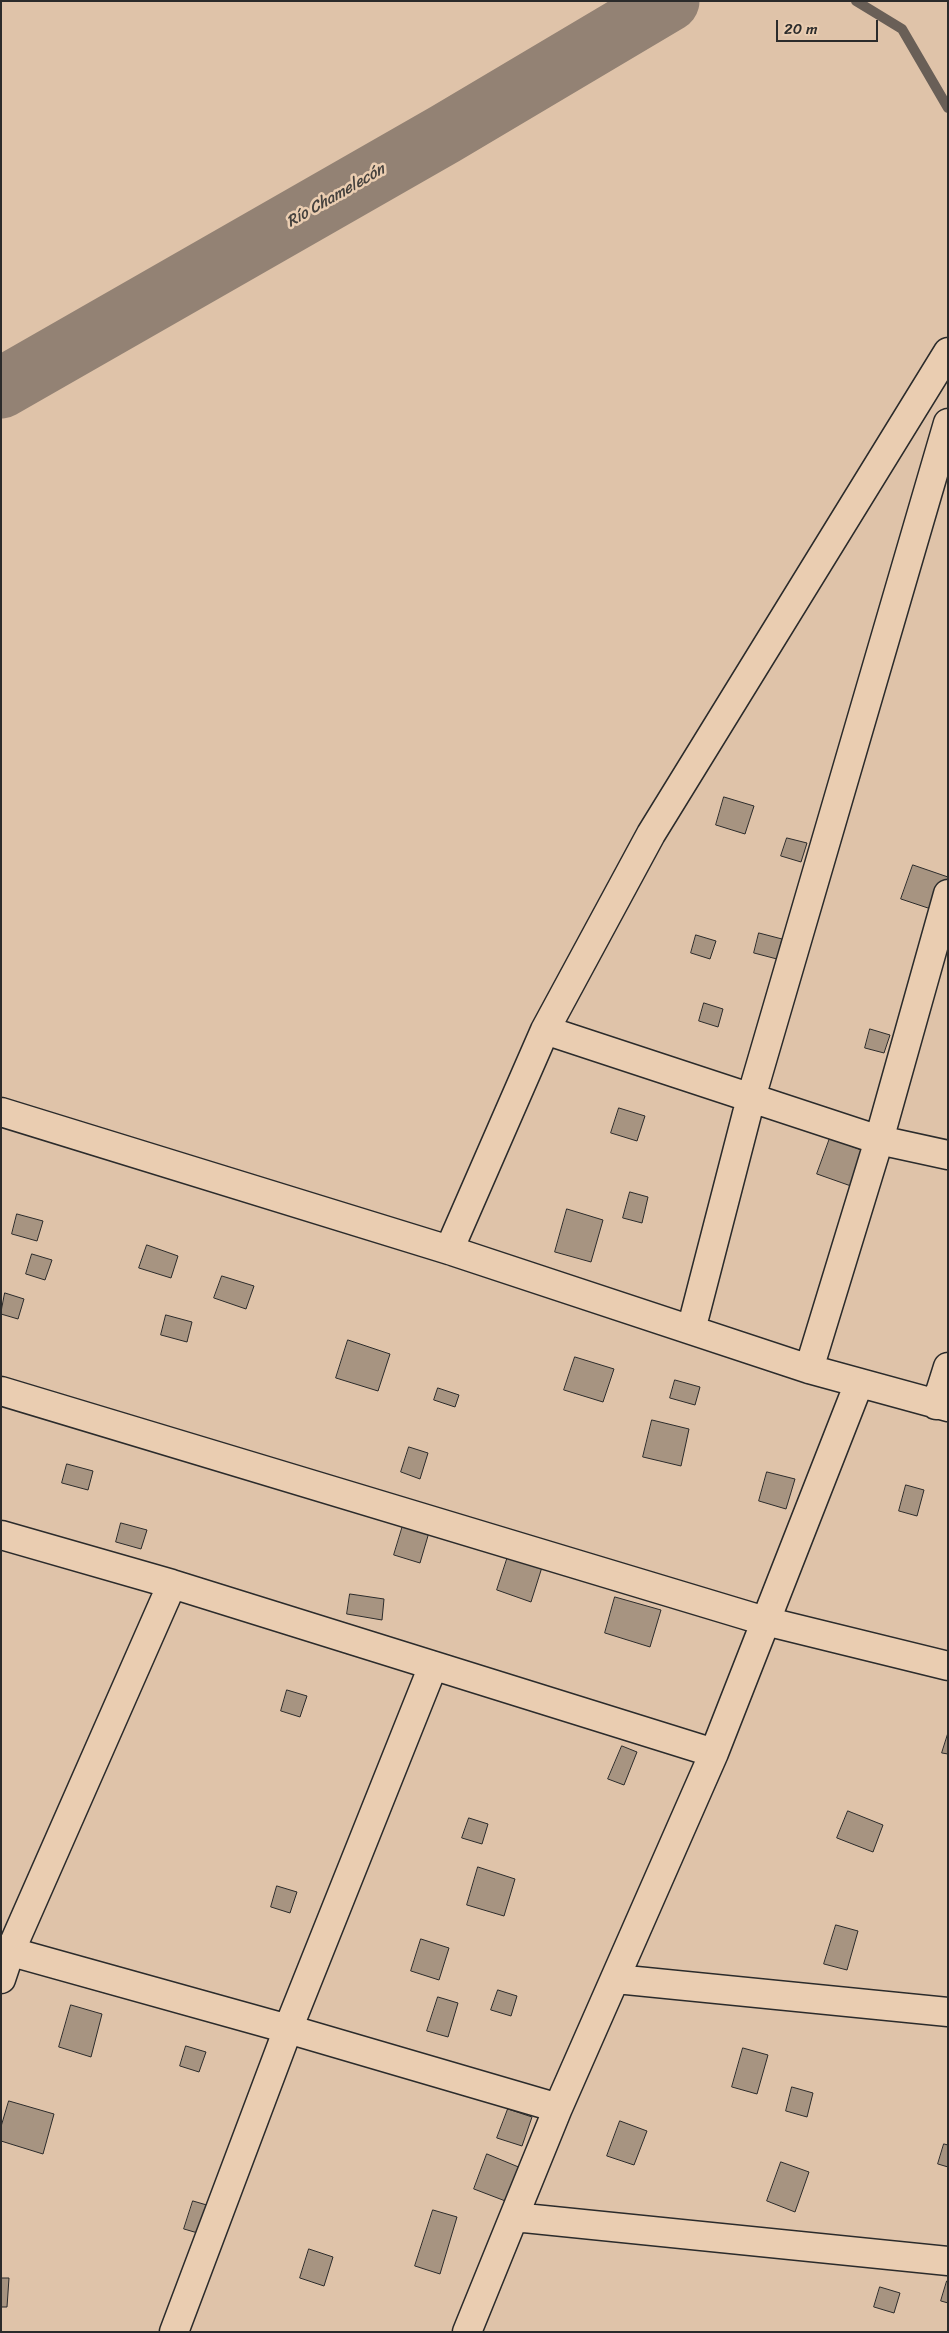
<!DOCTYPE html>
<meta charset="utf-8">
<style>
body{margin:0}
#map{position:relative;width:949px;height:2333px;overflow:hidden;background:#dfc3a9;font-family:Sriracha,sans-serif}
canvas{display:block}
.frame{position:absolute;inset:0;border:2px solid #2b2b2b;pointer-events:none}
.scale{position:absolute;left:776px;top:20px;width:102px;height:22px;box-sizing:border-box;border:2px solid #2b2b2b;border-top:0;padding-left:6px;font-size:15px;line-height:18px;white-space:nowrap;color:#2b2b2b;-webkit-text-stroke:4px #eacdb1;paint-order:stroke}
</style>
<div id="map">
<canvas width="949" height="2333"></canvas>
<div class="frame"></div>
<div class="scale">20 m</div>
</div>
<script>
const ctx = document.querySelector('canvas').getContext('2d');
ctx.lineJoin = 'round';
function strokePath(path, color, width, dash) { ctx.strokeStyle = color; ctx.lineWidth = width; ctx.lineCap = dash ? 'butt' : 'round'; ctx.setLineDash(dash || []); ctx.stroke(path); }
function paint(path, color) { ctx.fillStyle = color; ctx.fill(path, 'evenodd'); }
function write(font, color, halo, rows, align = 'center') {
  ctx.font = font + ' Sriracha,sans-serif'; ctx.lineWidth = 5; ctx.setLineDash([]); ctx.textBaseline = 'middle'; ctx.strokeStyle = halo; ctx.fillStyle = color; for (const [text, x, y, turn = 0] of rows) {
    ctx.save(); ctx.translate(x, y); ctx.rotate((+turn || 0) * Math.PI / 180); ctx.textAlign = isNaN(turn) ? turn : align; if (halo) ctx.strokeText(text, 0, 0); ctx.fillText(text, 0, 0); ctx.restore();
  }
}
const stream = new Path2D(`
 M856,1L902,29L948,108`);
const river = new Path2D(`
 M1,388L445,134L669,1`);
const building = new Path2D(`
 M724,797L754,806L745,834L716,825Z
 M787,838L807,843L801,862L781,856Z
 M913,865L948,877V898L943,913L901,899Z
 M759,933L782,939L777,959L754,953Z
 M696,935L716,941L710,959L691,953Z
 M704,1003L723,1009L718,1027L699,1021Z
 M870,1029L890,1035L884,1053L865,1048Z
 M619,1108L645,1116L637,1141L611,1133Z
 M830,1138L864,1151L851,1186L817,1174Z
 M630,1192L648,1197L642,1223L623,1218Z
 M567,1209L603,1220L591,1262L555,1252Z
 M17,1214L43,1221L37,1241L12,1234Z
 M147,1245L178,1256L171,1278L139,1268Z
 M32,1254L52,1260L45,1280L26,1274Z
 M222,1276L254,1286L246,1309L214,1298Z
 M5,1293L24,1299L18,1319L1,1314Z
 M166,1315L192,1322L187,1342L161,1335Z
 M348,1340L390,1354L378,1391L336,1378Z
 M575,1357L614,1369L603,1402L564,1390Z
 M675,1380L700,1387L695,1405L670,1398Z
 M438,1388L459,1395L455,1407L434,1400Z
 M652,1420L689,1429L681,1466L643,1457Z
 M409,1447L428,1453L420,1479L401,1472Z
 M67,1464L93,1471L88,1490L62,1483Z
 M767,1472L795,1479L786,1509L759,1501Z
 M906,1485L924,1490L917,1516L899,1511Z
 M404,1522L430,1529L420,1563L394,1555Z
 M121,1523L147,1530L141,1549L116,1542Z
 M509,1553L543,1564L531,1602L497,1590Z
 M350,1594L384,1599L382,1620L347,1614Z
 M615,1597L661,1610L650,1647L605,1633Z
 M287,1690L307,1696L300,1717L281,1711Z
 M948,1733V1754L942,1753Z
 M622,1746L637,1752L624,1785L608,1779Z
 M848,1811L883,1825L873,1852L837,1838Z
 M469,1818L488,1824L482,1844L462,1838Z
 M478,1867L515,1879L504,1916L467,1905Z
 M277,1886L297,1892L290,1913L271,1907Z
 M836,1925L858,1931L847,1970L824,1964Z
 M421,1939L449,1948L439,1980L411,1971Z
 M498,1990L517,1996L511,2016L491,2010Z
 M438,1997L458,2003L448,2037L427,2031Z
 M71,2005L102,2014L91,2057L59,2047Z
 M186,2046L206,2052L199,2072L180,2066Z
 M743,2048L768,2055L757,2094L732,2087Z
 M792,2087L813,2093L807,2117L786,2111Z
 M9,2101L54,2114L43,2154L1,2141V2127Z
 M508,2109L532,2117L522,2146L497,2138Z
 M620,2121L647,2131L634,2165L607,2156Z
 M944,2144L948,2145V2167L938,2164Z
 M487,2154L521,2168L508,2202L474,2189Z
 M781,2162L809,2172L795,2212L767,2201Z
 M193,2201L217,2208L208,2236L184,2229Z
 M433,2210L457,2217L440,2274L415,2266Z
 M309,2249L333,2257L324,2286L300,2278Z
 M1,2278H9L7,2307H1Z
 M947,2281H948V2303L941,2301Z
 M880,2287L900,2293L894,2313L874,2307Z`);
const minor = new Path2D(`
 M545,1030L879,1140L948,1155
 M1,1112L449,1250L809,1369L948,1407
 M449,1250L545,1030L651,834L948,352
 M691,1330L751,1098L948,423
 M809,1369L879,1140L948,894
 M1,1391L765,1621L948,1666
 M936,1405L948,1367
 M1,1535L172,1584L714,1753
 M1,1949L288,2029L558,2108
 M1,1979L10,1952L172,1584
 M616,1979L948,2012
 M514,2217L948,2261
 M174,2332L288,2029L433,1666
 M467,2332L558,2108L714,1753L859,1383`);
const waterNames = [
 ["Río Chamelecón",336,196,-30]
];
strokePath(stream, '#695f57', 10);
strokePath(river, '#938274', 61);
paint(building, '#a79481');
strokePath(building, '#2b2b2b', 1);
strokePath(minor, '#2b2b2b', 31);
strokePath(minor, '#eacdb1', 28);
write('italic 16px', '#45413d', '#eacdb1', waterNames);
</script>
